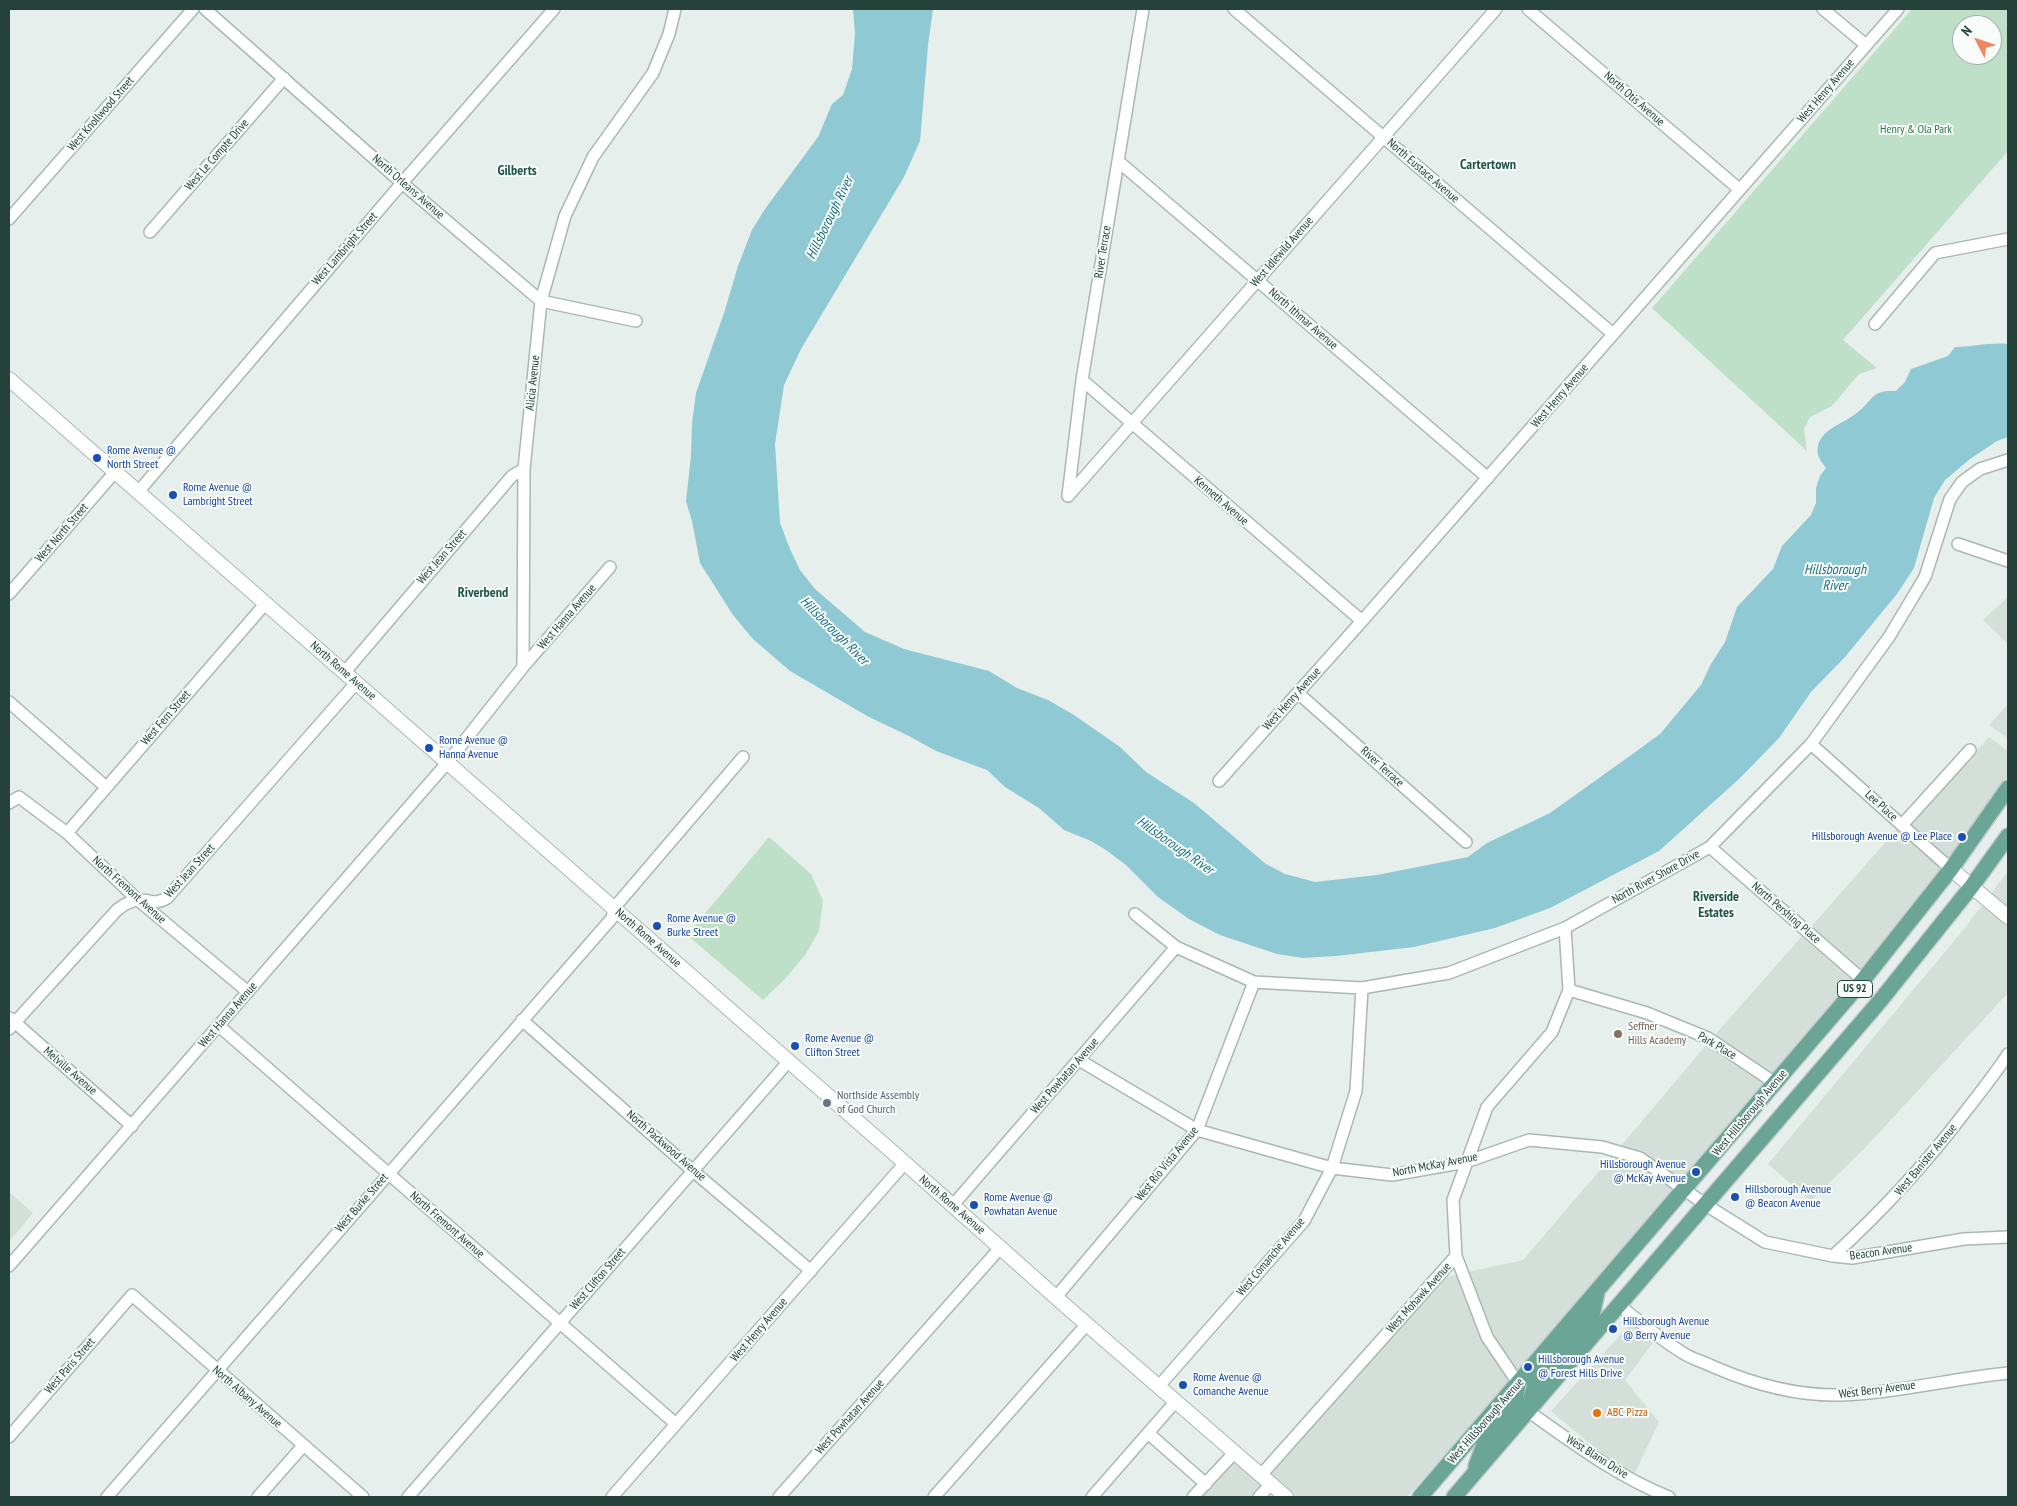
<!DOCTYPE html>
<style>
body{margin:0}
#map{position:relative;width:2017px;height:1506px;overflow:hidden;background:#e6efeb;font-family:"PT Sans Narrow",sans-serif}
canvas{display:block}
.frame{position:absolute;inset:0;border:10px solid #24423a;pointer-events:none}
.north{position:absolute;left:1952px;top:15px;width:50px;height:50px;box-sizing:border-box;background:#f7fbf9;border:1px solid #a3b1ad;border-radius:50%;rotate:311deg;font-size:14px;font-weight:700;line-height:20px;text-align:center;color:#24423a}
.north::after{content:'';display:block;margin:auto;width:18px;height:22px;background:#f4845f;clip-path:polygon(50% 0,100% 100%,50% 72%,0 100%)}
</style>
<div id="map">
<canvas width="2017" height="1506"></canvas>
<div class="frame"></div>
<div class="north">N</div>
</div>
<script>
const ctx = document.querySelector('canvas').getContext('2d');
ctx.lineJoin = 'round';
function paint(path, color) { ctx.fillStyle = color; ctx.fill(path, 'evenodd'); }
function strokePath(path, color, width, dash) { ctx.strokeStyle = color; ctx.lineWidth = width; ctx.lineCap = dash ? 'butt' : 'round'; ctx.setLineDash(dash || []); ctx.stroke(path); }
function write(font, color, halo, rows, align = 'center') {
  ctx.font = font + ' "PT Sans Narrow",sans-serif'; ctx.lineWidth = 4; ctx.setLineDash([]); ctx.textBaseline = 'middle'; ctx.strokeStyle = halo; ctx.fillStyle = color; for (const [text, x, y, turn = 0] of rows) {
    ctx.save(); ctx.translate(x, y); ctx.rotate((+turn || 0) * Math.PI / 180); ctx.textAlign = isNaN(turn) ? turn : align; if (halo) ctx.strokeText(text, 0, 0); ctx.fillText(text, 0, 0); ctx.restore();
  }
}
const built = new Path2D(`
 M2008,597V644L1983,620Z
 M2008,704V738L1989,725Z
 M1989,737L2008,751V775L1948,859L1910,825Z
 M1898,828L1942,867L1919,899L1860,971L1810,928Z
 M2008,871V910L1990,895Z
 M1984,903L2008,924V993L1864,1149L1811,1201L1768,1164L1960,934Z
 M1803,935L1853,979L1772,1075L1714,1036Z
 M1707,1044L1765,1083L1682,1181L1642,1154L1620,1147Z
 M1612,1156L1638,1163L1675,1188L1518,1373L1492,1334L1468,1272L1523,1260Z
 M9,1192L33,1213L9,1242Z
 M1457,1275L1511,1381L1407,1497H1294L1269,1475L1444,1277Z
 M1632,1322L1655,1340L1625,1380L1659,1422L1634,1475L1613,1463L1551,1411Z
 M1235,1460L1263,1484L1251,1497H1202Z`);
const green = new Path2D(`
 M1912,9H2008V151L1843,340L1877,368L1859,374L1832,406L1810,417L1804,429L1807,451L1652,308ZM1962,25H1992V55H1962Z
 M769,837L811,874L823,901L819,931L805,955L784,980L763,1000L687,935Z`);
const water = new Path2D(`
 M853,9H933L928,45L920,141L904,177L801,349L784,385L775,444L780,523L790,549L800,570L815,589L865,632L904,649L989,671L1017,688L1048,700L1074,715L1120,747L1146,772L1194,803L1266,864L1285,874L1315,882L1377,875L1468,857L1487,843L1550,813L1634,753L1660,734L1701,685L1711,664L1725,642L1737,607L1773,569L1782,546L1811,515L1816,503V488L1820,476L1826,468C1824,465 1819,459 1818,455C1814,430 1843,425 1858,412C1875,398 1871,390 1896,391L1905,382L1911,369L1948,356L1955,347C1975,347 1988,342 2008,344V437L1997,441L1970,459L1945,480L1934,498L1914,568L1897,594L1845,657L1811,692L1779,738L1739,779L1659,851L1550,908L1495,928L1414,947L1336,956L1303,958L1277,954L1220,935L1189,919L1158,897L1126,865L1106,850L1091,841L1064,830L1039,808L1005,787L987,770L936,751L907,735L869,717L790,671L753,639L733,615L700,563L692,521L686,501L691,456L692,423L696,393L724,313L738,266L752,230L765,209L818,137L832,104L843,95L852,69L855,33Z`);
const minor = new Path2D(`
 M205,9L402,183L541,301L636,321
 M1234,9L1613,334
 M1528,9L1739,189
 M1823,9L1866,45
 M1118,161L1488,478
 M9,219L193,9
 M150,232L284,78
 M1875,324L1935,253L2008,239
 M1082,380L1362,621
 M138,492L402,183L554,9
 M1068,496L1496,9
 M1068,496L1082,380L1143,9
 M1958,544L2008,561
 M9,594L115,472
 M523,667L610,567
 M344,673L512,476L524,469
 M1298,693L1466,842
 M9,702L106,787
 M1811,744L1951,869
 M1219,781L1362,621L1898,9
 M9,803L19,797L67,833L138,900L248,992
 M1902,825L1970,750
 M67,833L265,604
 M1710,847L1863,980
 M1135,914L1176,947L1254,982L1362,988L1449,973L1565,928L1710,847L1811,744L1889,637L1925,577L1950,499L1962,482L1980,469L2008,460
 M1569,990L1647,1013L1708,1038L1775,1083
 M10,1018L132,1126
 M522,1020L693,1171L811,1271
 M219,1026L676,1424
 M9,1029L117,910C123,905 131,900 140,900C153,900 154,905 167,898L356,683
 M1079,1060L1197,1130L1332,1168L1392,1175L1466,1162L1529,1140L1602,1147L1640,1158L1706,1205L1765,1242L1833,1256L1852,1258L1964,1239L2008,1237
 M953,1205L1176,947
 M1456,1256L1487,1337L1518,1383
 M1833,1256C1881,1212 1925,1165 1965,1112C1980,1093 1995,1074 2008,1054
 M9,1266L447,763L523,667L524,469L541,301L565,216L593,157L653,73L669,34L675,9
 M1056,1297L1197,1130L1254,982
 M1619,1305C1640,1322 1660,1339 1683,1353C1692,1359 1704,1362 1714,1367C1760,1387 1807,1399 1858,1394C1908,1390 1958,1378 2008,1373
 M1159,1386L1304,1221L1332,1168L1356,1091L1362,988
 M1528,1411C1573,1443 1618,1477 1669,1497
 M1148,1433L1206,1484
 M9,1437L132,1295L363,1497
 M1261,1475L1456,1256L1453,1200L1487,1107L1552,1032L1569,990L1565,928
 M107,1497L612,918L614,908L743,757
 M258,1497L303,1446
 M408,1497L789,1061
 M612,1497L905,1163
 M779,1497L1001,1247
 M934,1497L1087,1324
 M1092,1497L1176,1401
 M1193,1497L1235,1452
 M1259,1497L1271,1484`);
const tertiary = new Path2D(`
 M9,379L905,1163L1068,1308L1286,1497
 M1951,869L2008,917`);
const primary = new Path2D(`
 M1529,1407L1536,1380L1593,1312L1597,1292
 M1476,1466L1487,1437L1515,1403L1518,1384
 M1420,1497L1863,980L1951,869L2008,788
 M1454,1497L1880,1001L1972,886L2008,836`);
const markers = [
 [97,458,5,"#1a4fb4"],
 [173,495,5,"#1a4fb4"],
 [429,748,5,"#1a4fb4"],
 [1962,837,5,"#1a4fb4"],
 [657,926,5,"#1a4fb4"],
 [1618,1034,5,"#8d6e63"],
 [795,1046,5,"#1a4fb4"],
 [827,1103,5,"#6b7280"],
 [1696,1172,5,"#1a4fb4"],
 [1735,1197,5,"#1a4fb4"],
 [974,1205,5,"#1a4fb4"],
 [1613,1329,5,"#1a4fb4"],
 [1528,1367,5,"#1a4fb4"],
 [1183,1385,5,"#1a4fb4"],
 [1597,1413,5,"#e8710a"]
];
const shields = [
 [1855,989,35]
];
const shieldNames = [
 ["US 92",1855,989]
];
const streetNames = [
 ["West Henry Avenue",1826,91,-49],
 ["North Otis Avenue",1634,99,41],
 ["West Knollwood Street",101,114,-49],
 ["West Le Compte Drive",217,155,-49],
 ["North Eustace Avenue",1423,171,41],
 ["North Orleans Avenue",408,187,41],
 ["West Lambright Street",345,249,-49],
 ["River Terrace",1103,252,-81],
 ["West Idlewild Avenue",1282,252,-49],
 ["North Ithmar Avenue",1303,319,41],
 ["Alicia Avenue",533,383,-84],
 ["West Henry Avenue",1560,396,-49],
 ["Kenneth Avenue",1221,501,41],
 ["West North Street",62,533,-49],
 ["West Jean Street",442,557,-49],
 ["West Hanna Avenue",567,617,-49],
 ["North Rome Avenue",343,671,41],
 ["West Henry Avenue",1292,699,-48],
 ["West Fern Street",166,718,-49],
 ["River Terrace",1382,767,42],
 ["Lee Place",1881,806,42],
 ["West Jean Street",190,871,-48],
 ["North River Shore Drive",1656,877,-29],
 ["North Fremont Avenue",129,890,42],
 ["North Pershing Place",1786,913,41],
 ["North Rome Avenue",648,938,41],
 ["West Hanna Avenue",228,1015,-49],
 ["Park Place",1717,1046,30],
 ["Melville Avenue",70,1071,41],
 ["West Powhatan Avenue",1065,1076,-49],
 ["West Hillsborough Avenue",1750,1113,-50],
 ["North Packwood Avenue",666,1146,41],
 ["West Banister Avenue",1926,1160,-50],
 ["West Rio Vista Avenue",1167,1164,-51],
 ["North McKay Avenue",1435,1165,-11],
 ["West Burke Street",362,1203,-49],
 ["North Rome Avenue",952,1205,41],
 ["North Fremont Avenue",447,1225,41],
 ["Beacon Avenue",1881,1252,-8],
 ["West Comanche Avenue",1271,1257,-50],
 ["West Clifton Street",598,1279,-49],
 ["West Mohawk Avenue",1419,1298,-48],
 ["West Henry Avenue",759,1330,-49],
 ["West Paris Street",70,1366,-49],
 ["West Berry Avenue",1877,1390,-7],
 ["North Albany Avenue",247,1397,41],
 ["West Powhatan Avenue",850,1417,-48],
 ["West Hillsborough Avenue",1486,1421,-49],
 ["West Blann Drive",1597,1457,32]
];
const parkNames = [
 ["Henry & Ola Park",1916,130]
];
const transitNames = [
 ["Rome Avenue @",107,451],
 ["North Street",107,465],
 ["Rome Avenue @",183,488],
 ["Lambright Street",183,502],
 ["Rome Avenue @",439,741],
 ["Hanna Avenue",439,755],
 ["Hillsborough Avenue @ Lee Place",1952,837,"right"],
 ["Rome Avenue @",667,919],
 ["Burke Street",667,933],
 ["Rome Avenue @",805,1039],
 ["Clifton Street",805,1053],
 ["Hillsborough Avenue",1686,1165,"right"],
 ["@ McKay Avenue",1686,1179,"right"],
 ["Hillsborough Avenue",1745,1190],
 ["@ Beacon Avenue",1745,1204],
 ["Rome Avenue @",984,1198],
 ["Powhatan Avenue",984,1212],
 ["Hillsborough Avenue",1623,1322],
 ["@ Berry Avenue",1623,1336],
 ["Hillsborough Avenue",1538,1360],
 ["@ Forest Hills Drive",1538,1374],
 ["Rome Avenue @",1193,1378],
 ["Comanche Avenue",1193,1392]
];
const educationNames = [
 ["Seffner",1628,1027],
 ["Hills Academy",1628,1041]
];
const worshipNames = [
 ["Northside Assembly",837,1096],
 ["of God Church",837,1110]
];
const foodNames = [
 ["ABC Pizza",1607,1413]
];
const neighbourhoodNames = [
 ["Cartertown",1488,165],
 ["Gilberts",517,171],
 ["Riverbend",483,593],
 ["Riverside",1716,897],
 ["Estates",1716,913]
];
const waterNames = [
 ["Hillsborough River",830,218,-64],
 ["Hillsborough",1835,570],
 ["River",1835,586],
 ["Hillsborough River",834,631,45],
 ["Hillsborough River",1175,846,35]
];
paint(built, '#d4dfda');
paint(green, '#bfe0c8');
paint(water, '#8ec9d4');
strokePath(minor, '#a8b8b2', 14);
strokePath(tertiary, '#a8b8b2', 16);
strokePath(primary, '#c2cac8', 18);
strokePath(minor, '#fff', 11);
strokePath(tertiary, '#fff', 14);
strokePath(primary, '#6aa596', 15);
for (const [x, y, r, color] of markers) { const dot = new Path2D(); dot.arc(x, y, r, 0, 2 * Math.PI); ctx.fillStyle = color; ctx.fill(dot); strokePath(dot, '#f7fbf9', 2); }
for (const [x, y, w] of shields) { const box = new Path2D(); box.roundRect(x - w / 2, y - 8.5, w, 17, 4); ctx.fillStyle = '#f7fbf9'; ctx.fill(box); strokePath(box, '#24423a', 1); }
write('bold 11px', '#24423a', null, shieldNames);
write('12px', '#24423a', '#f7fbf9', streetNames);
write('12px', '#2d7a4b', '#f7fbf9', parkNames);
write('12px', '#164399', '#f7fbf9', transitNames, 'left');
write('12px', '#785e54', '#f7fbf9', educationNames, 'left');
write('12px', '#5b616d', '#f7fbf9', worshipNames, 'left');
write('12px', '#c56008', '#f7fbf9', foodNames, 'left');
write('bold 14px', '#1f5548', '#f7fbf9', neighbourhoodNames);
write('italic 14px', '#1c6f80', '#f7fbf9', waterNames);
</script>
